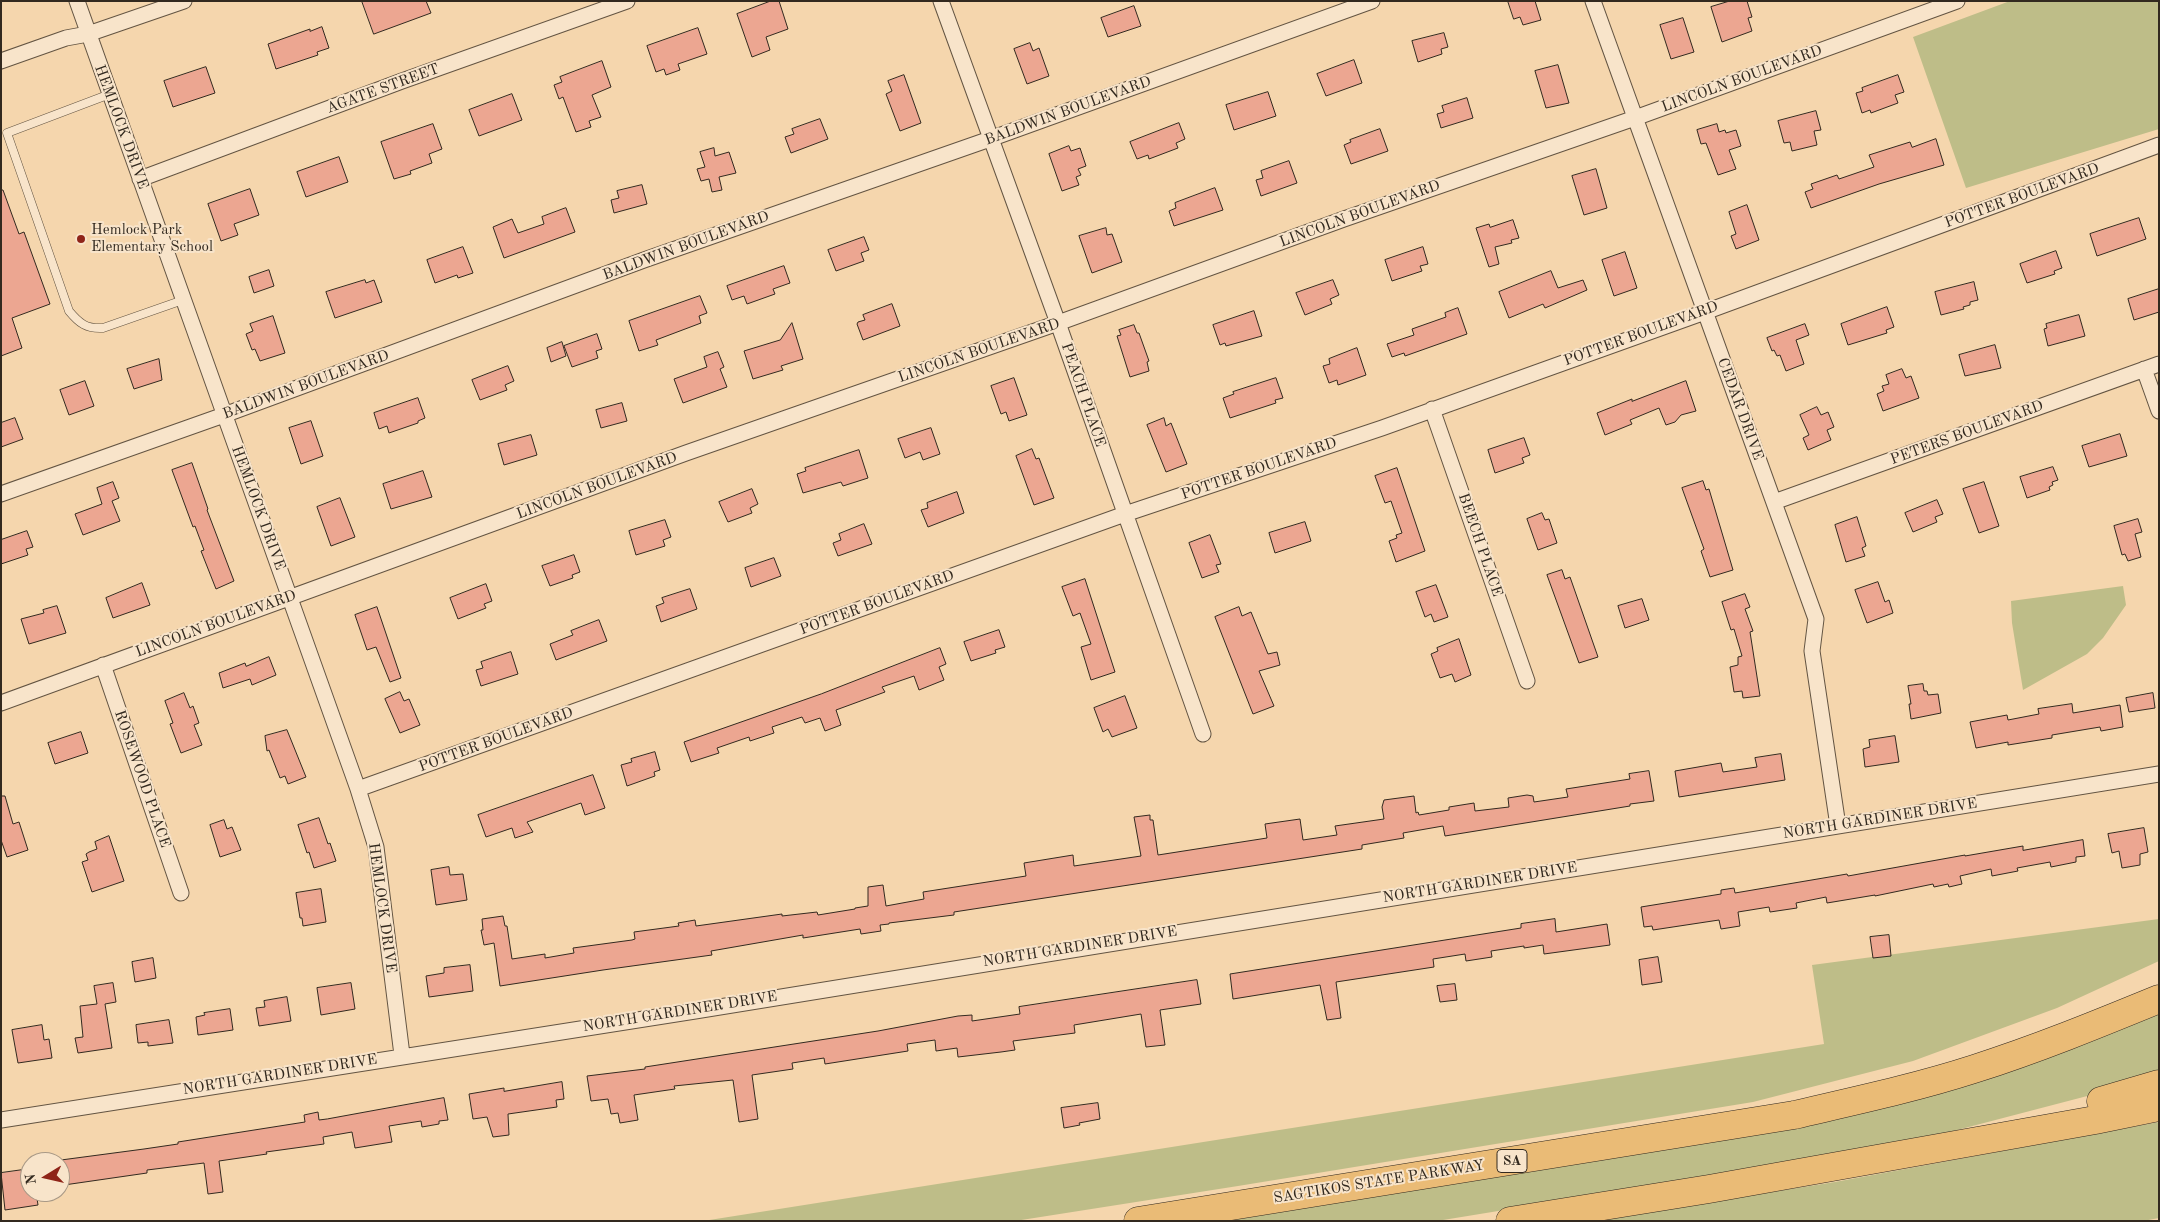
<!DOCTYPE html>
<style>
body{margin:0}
#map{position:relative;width:2160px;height:1222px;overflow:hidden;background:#f5d6ad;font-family:"Old Standard TT",serif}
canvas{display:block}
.frame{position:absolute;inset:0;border:2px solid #32291f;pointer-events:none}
.north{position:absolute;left:20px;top:1152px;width:50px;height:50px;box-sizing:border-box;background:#f8e4ca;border:1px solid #a99986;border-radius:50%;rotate:261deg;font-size:14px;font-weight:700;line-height:20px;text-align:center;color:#32291f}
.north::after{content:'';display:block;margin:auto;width:18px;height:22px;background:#8f2418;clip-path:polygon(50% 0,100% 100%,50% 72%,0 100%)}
</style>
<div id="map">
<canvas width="2160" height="1222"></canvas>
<div class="frame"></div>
<div class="north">N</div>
</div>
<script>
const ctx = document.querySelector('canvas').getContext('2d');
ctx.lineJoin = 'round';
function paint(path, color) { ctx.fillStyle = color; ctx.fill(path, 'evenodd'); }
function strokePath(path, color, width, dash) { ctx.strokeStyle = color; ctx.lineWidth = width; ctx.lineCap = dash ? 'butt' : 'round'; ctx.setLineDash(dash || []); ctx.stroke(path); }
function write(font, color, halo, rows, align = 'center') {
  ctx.font = font + ' "Old Standard TT",serif'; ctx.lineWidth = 4; ctx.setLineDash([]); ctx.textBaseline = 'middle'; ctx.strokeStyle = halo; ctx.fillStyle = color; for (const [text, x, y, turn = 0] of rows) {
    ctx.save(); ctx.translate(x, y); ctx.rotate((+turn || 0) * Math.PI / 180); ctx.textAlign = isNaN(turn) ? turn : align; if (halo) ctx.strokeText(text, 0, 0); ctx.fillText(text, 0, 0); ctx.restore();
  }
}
const green = new Path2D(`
 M2010,1H2159V129L1966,188L1913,37Z
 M2123,586L2126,605L2103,638L2087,654L2023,690L2012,623L2011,601Z
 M2159,919V961L2057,1008L1913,1061L1753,1102L1238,1186L1015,1221H703L1824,1044L1812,965Z
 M2159,1009V1074L2114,1089L1896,1146L1437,1221H1226L1794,1128Z
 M2159,1122V1218L2143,1221H1590L1835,1182Z`);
const building = new Path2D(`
 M362,1H426L431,13L374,34Z
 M771,1H779L788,29L766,37L770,50L752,57L737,14Z
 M1508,1H1535L1541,20L1523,25L1520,17L1514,19Z
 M1730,1H1747L1752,17L1748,18L1752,31L1722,42L1711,7Z
 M1134,6L1141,26L1108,37L1101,18Z
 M1683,18L1694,52L1671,59L1660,25Z
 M322,27L329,48L317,52L318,55L276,69L268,44L310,29V31Z
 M698,28L707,54L678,64L680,70L666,75L664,69L656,72L647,46Z
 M1444,33L1448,47L1441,49L1442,54L1418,62L1412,41Z
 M1030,43L1033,51L1039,48L1049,76L1027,84L1014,49Z
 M1354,60L1362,83L1326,96L1317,74Z
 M602,61L611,87L592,95L601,117L589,121L591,127L576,132L563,97L559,99L554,85L562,82L560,77Z
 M1558,65L1569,103L1546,108L1535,71Z
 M206,67L215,93L173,107L164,81Z
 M904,75L921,123L900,131L886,94L892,91L888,81Z
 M1898,75L1904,92L1895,95L1898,103L1871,113L1870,110L1862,113L1856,93L1863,91L1862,88Z
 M1268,92L1276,116L1234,130L1226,105Z
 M512,94L522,120L479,136L469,110Z
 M1467,98L1473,118L1441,128L1437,114L1444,112L1442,106Z
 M1816,111L1821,130L1814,131L1817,145L1792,151L1790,142L1784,143L1778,121Z
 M820,119L828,139L791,153L785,137L794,134L792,129Z
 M1179,123L1185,139L1176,143L1178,148L1149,159L1148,155L1137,159L1130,142Z
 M433,124L442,149L429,154L432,163L410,171L411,174L394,179L381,142Z
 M1717,124L1719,132L1725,130L1726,133L1736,130L1741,146L1729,150L1736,169L1718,175L1706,143L1701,144L1697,130Z
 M1380,129L1388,151L1351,164L1344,145L1351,142L1350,140Z
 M1936,139L1944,165L1879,184L1811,208L1805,192L1813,189L1811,184L1837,175L1839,179L1874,167L1869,155L1910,142L1912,147Z
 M1069,146L1071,151L1080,148L1086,166L1078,169L1081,175L1076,177L1079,185L1062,191L1049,154Z
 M714,148L715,156L729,152L736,173L719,177L722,190L712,192L709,179L701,181L697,169L705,167L700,152Z
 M339,157L348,182L306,197L297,172Z
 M1289,161L1297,183L1261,196L1256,180L1263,178L1261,171Z
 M1596,169L1607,208L1584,215L1572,176Z
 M642,185L647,204L614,213L611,200L619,198L617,191Z
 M1215,188L1223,210L1174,226L1169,211L1176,208L1175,203Z
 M250,189L259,215L234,224L238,235L221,241L208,204Z
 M1,190H3L19,234L24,232L50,304L12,318L22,348L1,356Z
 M1747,205L1759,240L1736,249L1731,236L1736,234L1729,212Z
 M566,208L575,232L504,258L493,227L512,219L518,233L544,224L542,217Z
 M2139,218L2146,239L2097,256L2090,234Z
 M1513,220L1519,238L1511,240L1512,243L1495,247L1499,264L1489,267L1476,228L1489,224L1490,227Z
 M1106,228L1107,235L1112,234L1122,262L1092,273L1079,236Z
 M864,237L869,250L861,253L864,261L836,271L828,250Z
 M463,247L473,273L458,278L457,275L435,283L427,260Z
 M1423,247L1428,264L1420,266L1422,271L1392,281L1385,260Z
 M2056,251L2062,268L2054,271L2055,274L2027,283L2020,264Z
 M1625,252L1637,288L1614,296L1602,260Z
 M784,266L790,283L773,289L775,294L747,304L744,296L732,300L727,286Z
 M269,270L274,286L254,293L249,277Z
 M1551,271L1558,288L1583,280L1587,290L1545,308L1543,304L1509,318L1499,292Z
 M365,280L366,283L374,280L382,302L335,318L326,292Z
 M1333,280L1339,295L1330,299L1332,304L1305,315L1296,293Z
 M1974,282L1978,300L1970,302V305L1963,307L1964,309L1941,315L1935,292Z
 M2159,289V312L2134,320L2128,299Z
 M700,296L707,313L699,316L701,323L656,340L658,345L639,351L629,321Z
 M892,304L900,326L863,340L857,324L858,322L865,320L863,315Z
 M1887,307L1894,327L1886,330L1887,333L1848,345L1841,324Z
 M1458,308L1467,334L1405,356L1404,353L1392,357L1387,344L1414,335L1412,329L1446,317L1445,313Z
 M1254,311L1262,336L1226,346L1225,343L1220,345L1213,325Z
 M2079,315L2085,336L2048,346L2044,329L2047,328L2046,324Z
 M273,316L285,353L260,361L255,349L252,350L246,334L253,331L250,324Z
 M792,323L803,359L781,366L783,370L753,379L744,351L780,340Z
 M1805,324L1809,335L1796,340L1804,364L1786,371L1780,355L1777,356L1774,350L1772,351L1767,338Z
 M1134,325L1137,333H1139L1149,361L1147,362L1149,371L1130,377L1117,336L1121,335L1119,330Z
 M597,334L602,349L596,351L598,358L572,367L564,346Z
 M562,342L566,356L551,362L547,348Z
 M1995,345L2001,368L1965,376L1959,355Z
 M1357,348L1366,375L1338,385L1337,380L1329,383L1323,366L1330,364L1329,359Z
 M718,352L724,367L720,369L727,387L683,403L674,379L707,367L704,357Z
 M159,359L162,380L134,389L127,369Z
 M508,366L514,381L505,385L507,390L480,400L472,380Z
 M1902,369L1906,378L1911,376L1919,398L1883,411L1877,394L1884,391L1882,386L1889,384L1886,375Z
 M1014,378L1027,415L1009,421L1006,412L1001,414L991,386Z
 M1276,378L1283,398L1275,400L1276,403L1230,418L1223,398L1234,394L1233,392Z
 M85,381L94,406L69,415L60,390Z
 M1686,381L1696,411L1681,415L1675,422L1666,425L1659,408L1630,420L1632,424L1605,435L1597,413L1632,399V401Z
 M418,398L425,418L418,421V423L389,433L387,426L379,429L374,413Z
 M622,403L627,421L601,428L596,410Z
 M1817,407L1821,415L1828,412L1834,427L1827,430L1831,440L1808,450L1803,438L1809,435L1800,415Z
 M15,418L23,439L1,447V423Z
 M1164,418L1166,426L1171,423L1187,464L1166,472L1147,425Z
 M311,421L323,456L301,464L289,428Z
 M931,428L940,454L923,460L920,452L905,458L898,439Z
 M2120,434L2127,456L2089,467L2082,446Z
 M531,435L537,455L504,465L498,444Z
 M1524,438L1530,455L1522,458L1524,463L1495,473L1488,450Z
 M1032,449L1036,459L1039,458L1054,498L1034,505L1016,456Z
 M859,450L868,478L843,486L841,482L803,493L797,474L806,471L805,468Z
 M192,463L208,509L207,510L234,581L216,589L201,551L204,550L195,526L193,527L172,470Z
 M2053,467L2058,480L2052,482L2053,485L2049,487L2050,490L2027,498L2020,477Z
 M1397,468L1425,551L1396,562L1389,541L1397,538L1396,535L1402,533L1391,501L1385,503L1375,476Z
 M423,471L432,497L391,509L383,484Z
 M1703,481L1706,490L1709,489L1733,570L1710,577L1701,551L1704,549L1682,488Z
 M113,482L119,498L112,501L120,521L83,535L75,514L102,504L97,488Z
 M1984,482L1999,526L1979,533L1963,489Z
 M752,489L758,504L750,508L752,513L728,522L719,502Z
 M957,492L964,513L928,527L921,510L928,508L927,503Z
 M340,498L355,537L331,546L317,507Z
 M1937,500L1943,514L1935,517L1937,522L1913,532L1905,513Z
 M1542,513L1545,520L1549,519L1557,543L1538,550L1527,519Z
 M1857,517L1866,546L1862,548L1865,556L1846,562L1835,525Z
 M2138,519L2142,532L2135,534L2141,557L2128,561L2125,554L2122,555L2114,526Z
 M665,520L671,537L663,540L665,546L636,555L629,531Z
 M1305,522L1311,541L1275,553L1269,533Z
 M864,524L872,544L838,556L833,543L841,540L839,534Z
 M27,531L33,547L26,549L28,555L1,564V540Z
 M1210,535L1221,564L1216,565L1219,572L1202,578L1189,543Z
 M574,555L580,572L572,575L573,578L550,586L542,566Z
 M774,558L781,576L751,587L745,568Z
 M1562,570L1565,579L1570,577L1598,657L1579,663L1547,575Z
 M1085,579L1115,672L1091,680L1081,647L1091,644L1080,613L1073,616L1062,587Z
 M1878,582L1885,602L1889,600L1893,613L1867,623L1855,590Z
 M142,583L150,605L113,618L106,598Z
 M486,584L492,601L484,604L486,608L458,619L450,598Z
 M1436,585L1448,617L1434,622L1431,614L1425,617L1416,592Z
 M690,589L697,609L661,622L656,606L664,603L662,598Z
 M1745,594L1750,607L1745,609L1753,631L1750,632L1760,696L1743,698L1742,691L1734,692L1730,667L1738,665V657L1742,656L1734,629L1731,630L1722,602Z
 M1642,599L1649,620L1625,628L1618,606Z
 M57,606L66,633L29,644L21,619L44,613L43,610Z
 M377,607L401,678L390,682L376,647L367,650L355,615Z
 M1239,607L1242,616L1251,612L1268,654L1277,652L1280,665L1259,671L1274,706L1253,714L1215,617Z
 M599,620L607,641L556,660L550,644L573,635L571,631Z
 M999,630L1005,647L995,650L996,653L971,661L964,642Z
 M1459,639L1471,675L1455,682L1452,674L1440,678L1431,654L1438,651L1437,648Z
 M940,648L946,664L939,667L944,680L919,690L914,676L882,687L885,692L836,710L841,725L825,731L820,718L805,723L802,717L772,727L774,733L750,741L749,737L717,748L719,753L691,762L684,742L821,694Z
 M511,652L518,674L481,686L476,670L483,668L481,662Z
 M269,657L276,675L252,685L250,679L223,688L219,673L245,663L246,666Z
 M1923,684L1924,691H1927L1928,695L1938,694L1941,713L1911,719L1909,704H1911L1908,686Z
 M400,692L404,701L409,699L420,725L400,733L385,699Z
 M184,693L190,708L193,706L199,723L194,725L202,745L181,753L170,724L173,723L165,701Z
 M2153,693L2155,708L2129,712L2126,698Z
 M1125,696L1137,728L1112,737L1108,729L1103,732L1094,708Z
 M2072,704L2073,713L2120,705L2123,727L2101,731L2100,727L2052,735V738L2008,745V742L1976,748L1970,722L2007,715L2008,720L2039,714L2038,709Z
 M287,730L306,777L288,784L285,776L280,778L269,750L267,751L265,736Z
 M81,732L88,753L55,764L48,743Z
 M1895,736L1899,762L1865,767L1863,749L1870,747L1869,740Z
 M655,752L660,770L654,772L655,776L627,786L621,765L632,762L631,759Z
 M1781,754L1785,780L1679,797L1675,771L1721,763L1723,772L1757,767L1755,758Z
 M1649,771L1654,801L1630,804V806L1445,836L1443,826L1403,833L1404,838L1362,845V849L954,912V915L889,923V924L880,925L881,931L861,934L860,929L803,938V935L711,951L712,955L603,970L500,986L494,943L484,945L481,930H483L482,919L503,916L505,926H507L512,959L545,954V958L574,953L573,948L632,940L635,939L634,932L679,926L678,923L695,920L696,926L782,914V916L817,912L818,915L855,909V908L868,906V887L883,885L886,906L924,899L923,892L1026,876L1024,863L1073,855L1074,866L1141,856L1134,817L1150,815V820H1153L1158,855L1267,838L1265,824L1300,819L1303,840L1337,835L1335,826L1384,819L1382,807L1384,800L1414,796L1416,813L1418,812L1419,815L1449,810V807L1474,803L1475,811L1509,807L1508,798L1527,795L1533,796L1534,802L1568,797L1566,789L1630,779L1629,774Z
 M593,775L605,808L585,815L581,803L527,822L533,832L515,838L512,828L486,837L478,815Z
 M1,796H5L13,824L19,822L28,850L7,857L1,840Z
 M319,818L328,844L330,843L336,861L314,868L309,852L307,853L298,825Z
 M224,820L227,829L232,827L241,850L220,857L210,825Z
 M2144,828L2148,852L2140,854V865L2122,868L2119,851L2112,853L2108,834Z
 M109,836L124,881L92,892L82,862L88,860L86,854L89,852L97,849L95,842Z
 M2083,840L2085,856L2076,857V862L2051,867L2050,862L2017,868L2018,871L1992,876L1991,869L1960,876L1962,884L1949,887L1948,884L1934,887L1933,884L1875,896V895L1827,903L1826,897L1796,903L1797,908L1770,912L1769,907L1738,912L1740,926L1721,929L1719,920L1653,930L1652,926L1644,927L1641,907L1721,894V890L1734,888L1735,893L1847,874L1848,876L1965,855V856L2023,846V850Z
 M449,867L450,875L463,874L467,900L436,905L431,870Z
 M321,889L326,922L303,926L302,918H300L296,893Z
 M1555,919L1556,932L1607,924L1610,945L1544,954L1543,945L1524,948V946L1491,951L1492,957L1466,961L1465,954L1433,959L1434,967L1336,982L1341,1018L1327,1020L1320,985L1233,999L1230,974L1521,928V924Z
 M1889,935L1891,956L1873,958L1870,937Z
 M1658,957L1662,982L1642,985L1639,960Z
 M153,958L156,978L135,982L132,962Z
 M470,965L473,991L429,997L426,976L444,973V968Z
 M1197,980L1201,1004L1160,1010L1165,1045L1146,1047L1141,1014L1074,1025L1075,1033L1013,1041L1015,1050L1001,1052L958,1057L957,1048L936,1051L935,1040L907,1044L908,1051L825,1064L824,1058L792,1063L793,1069L752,1075L758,1119L739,1122L733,1080L674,1086L675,1089L634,1095L638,1120L620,1123L618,1113L611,1114L608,1099L591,1101L587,1076L645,1069V1067L878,1031L958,1016L972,1015V1021L1020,1014L1019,1007Z
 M113,983L116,1002L105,1004L112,1048L78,1053L75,1038L83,1037L80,1006L97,1004L94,986Z
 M351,983L355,1009L321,1015L317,988Z
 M1455,984L1457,1000L1440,1002L1437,986Z
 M287,997L291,1021L259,1026L256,1008L265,1007L264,1001Z
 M230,1009L233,1030L198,1035L196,1017L205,1015L204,1013Z
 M169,1020L173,1043L148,1046V1042L138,1043L136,1025Z
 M42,1025L44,1040L49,1039L52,1058L18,1063L12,1030Z
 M562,1082L564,1099L556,1100L557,1107L508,1114L509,1135L493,1137L487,1117L473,1119L469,1094L504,1088V1091Z
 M444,1098L448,1120L439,1121V1124L422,1127L421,1121L389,1126L392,1142L355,1148L352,1132L323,1137L324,1144L266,1152L267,1154L219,1161L223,1192L208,1194L204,1163L147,1170V1173L64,1185L61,1160L144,1149L178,1144V1142L305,1122L304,1115L318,1112L319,1120L327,1119Z
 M1098,1103L1100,1119L1079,1123L1080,1125L1064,1128L1061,1108Z
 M30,1169V1192H36L38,1205L5,1210L1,1173Z`);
const lane = new Path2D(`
 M110,94L7,133L69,311C79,323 86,329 103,328L183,300`);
const street = new Path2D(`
 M77,1L358,789L376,847L402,1055
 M941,1L1058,323L1203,734
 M1593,1L1816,619L1812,651L1838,826
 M1,61L66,38L88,34L184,1
 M140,179L402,81L627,1
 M2144,369L2159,411
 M1432,409L1527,681
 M1,494L224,415L644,260L990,139L1372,1
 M1774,502L2159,364
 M103,665L181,893
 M1,703L686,453L1058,323L1344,219L1635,118L1957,1
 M358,789L1125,514L1382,428L1705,312L2159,145
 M1,1120L695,1011L2159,774`);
const highway = new Path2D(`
 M2101,1101L2159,1084
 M1138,1221L1794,1115C1854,1101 1915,1088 1974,1069C2037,1049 2098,1024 2159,999
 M1510,1221L1709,1189L2095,1120L2159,1107`);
const markers = [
 [81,239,5,"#8f2418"]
];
const shields = [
 [1512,1161,30]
];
const shieldNames = [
 ["SA",1512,1161]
];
const streetNames = [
 ["LINCOLN BOULEVARD",1742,79,-20],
 ["AGATE STREET",383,89,-20],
 ["BALDWIN BOULEVARD",1068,111,-20],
 ["HEMLOCK DRIVE",121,127,70],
 ["POTTER BOULEVARD",2022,196,-20],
 ["LINCOLN BOULEVARD",1360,214,-20],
 ["BALDWIN BOULEVARD",686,246,-20],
 ["POTTER BOULEVARD",1641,334,-20],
 ["LINCOLN BOULEVARD",979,351,-19],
 ["BALDWIN BOULEVARD",306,385,-20],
 ["PEACH PLACE",1083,395,71],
 ["CEDAR DRIVE",1740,409,70],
 ["PETERS BOULEVARD",1967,433,-20],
 ["POTTER BOULEVARD",1259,469,-19],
 ["LINCOLN BOULEVARD",597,486,-20],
 ["HEMLOCK DRIVE",258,508,70],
 ["BEECH PLACE",1480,545,71],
 ["POTTER BOULEVARD",877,603,-20],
 ["LINCOLN BOULEVARD",216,624,-20],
 ["POTTER BOULEVARD",496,740,-20],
 ["ROSEWOOD PLACE",142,779,71],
 ["NORTH GARDINER DRIVE",1880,819,-9],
 ["NORTH GARDINER DRIVE",1480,883,-9],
 ["HEMLOCK DRIVE",382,908,82],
 ["NORTH GARDINER DRIVE",1080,947,-9],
 ["NORTH GARDINER DRIVE",680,1012,-9],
 ["NORTH GARDINER DRIVE",280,1075,-9],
 ["SAGTIKOS STATE PARKWAY",1379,1182,-9]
];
const poiNames = [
 ["Hemlock Park",91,230],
 ["Elementary School",91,247]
];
paint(green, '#bebd88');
paint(building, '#eca691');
strokePath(building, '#32291f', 1);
strokePath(lane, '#635442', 9);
strokePath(street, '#635442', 17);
strokePath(highway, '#32291f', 29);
strokePath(lane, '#f8e4ca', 8);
strokePath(street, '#f8e4ca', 15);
strokePath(highway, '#eabb76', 28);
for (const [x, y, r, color] of markers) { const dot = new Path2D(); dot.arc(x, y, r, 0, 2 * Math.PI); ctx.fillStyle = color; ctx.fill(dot); strokePath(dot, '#f8e4ca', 2); }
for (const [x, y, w] of shields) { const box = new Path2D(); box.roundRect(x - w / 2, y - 11.5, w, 23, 4); ctx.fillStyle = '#f8e4ca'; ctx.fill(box); strokePath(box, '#32291f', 1); }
write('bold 14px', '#32291f', null, shieldNames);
write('15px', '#32291f', '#f8e4ca', streetNames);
write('15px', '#32291f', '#f8e4ca', poiNames, 'left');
</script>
